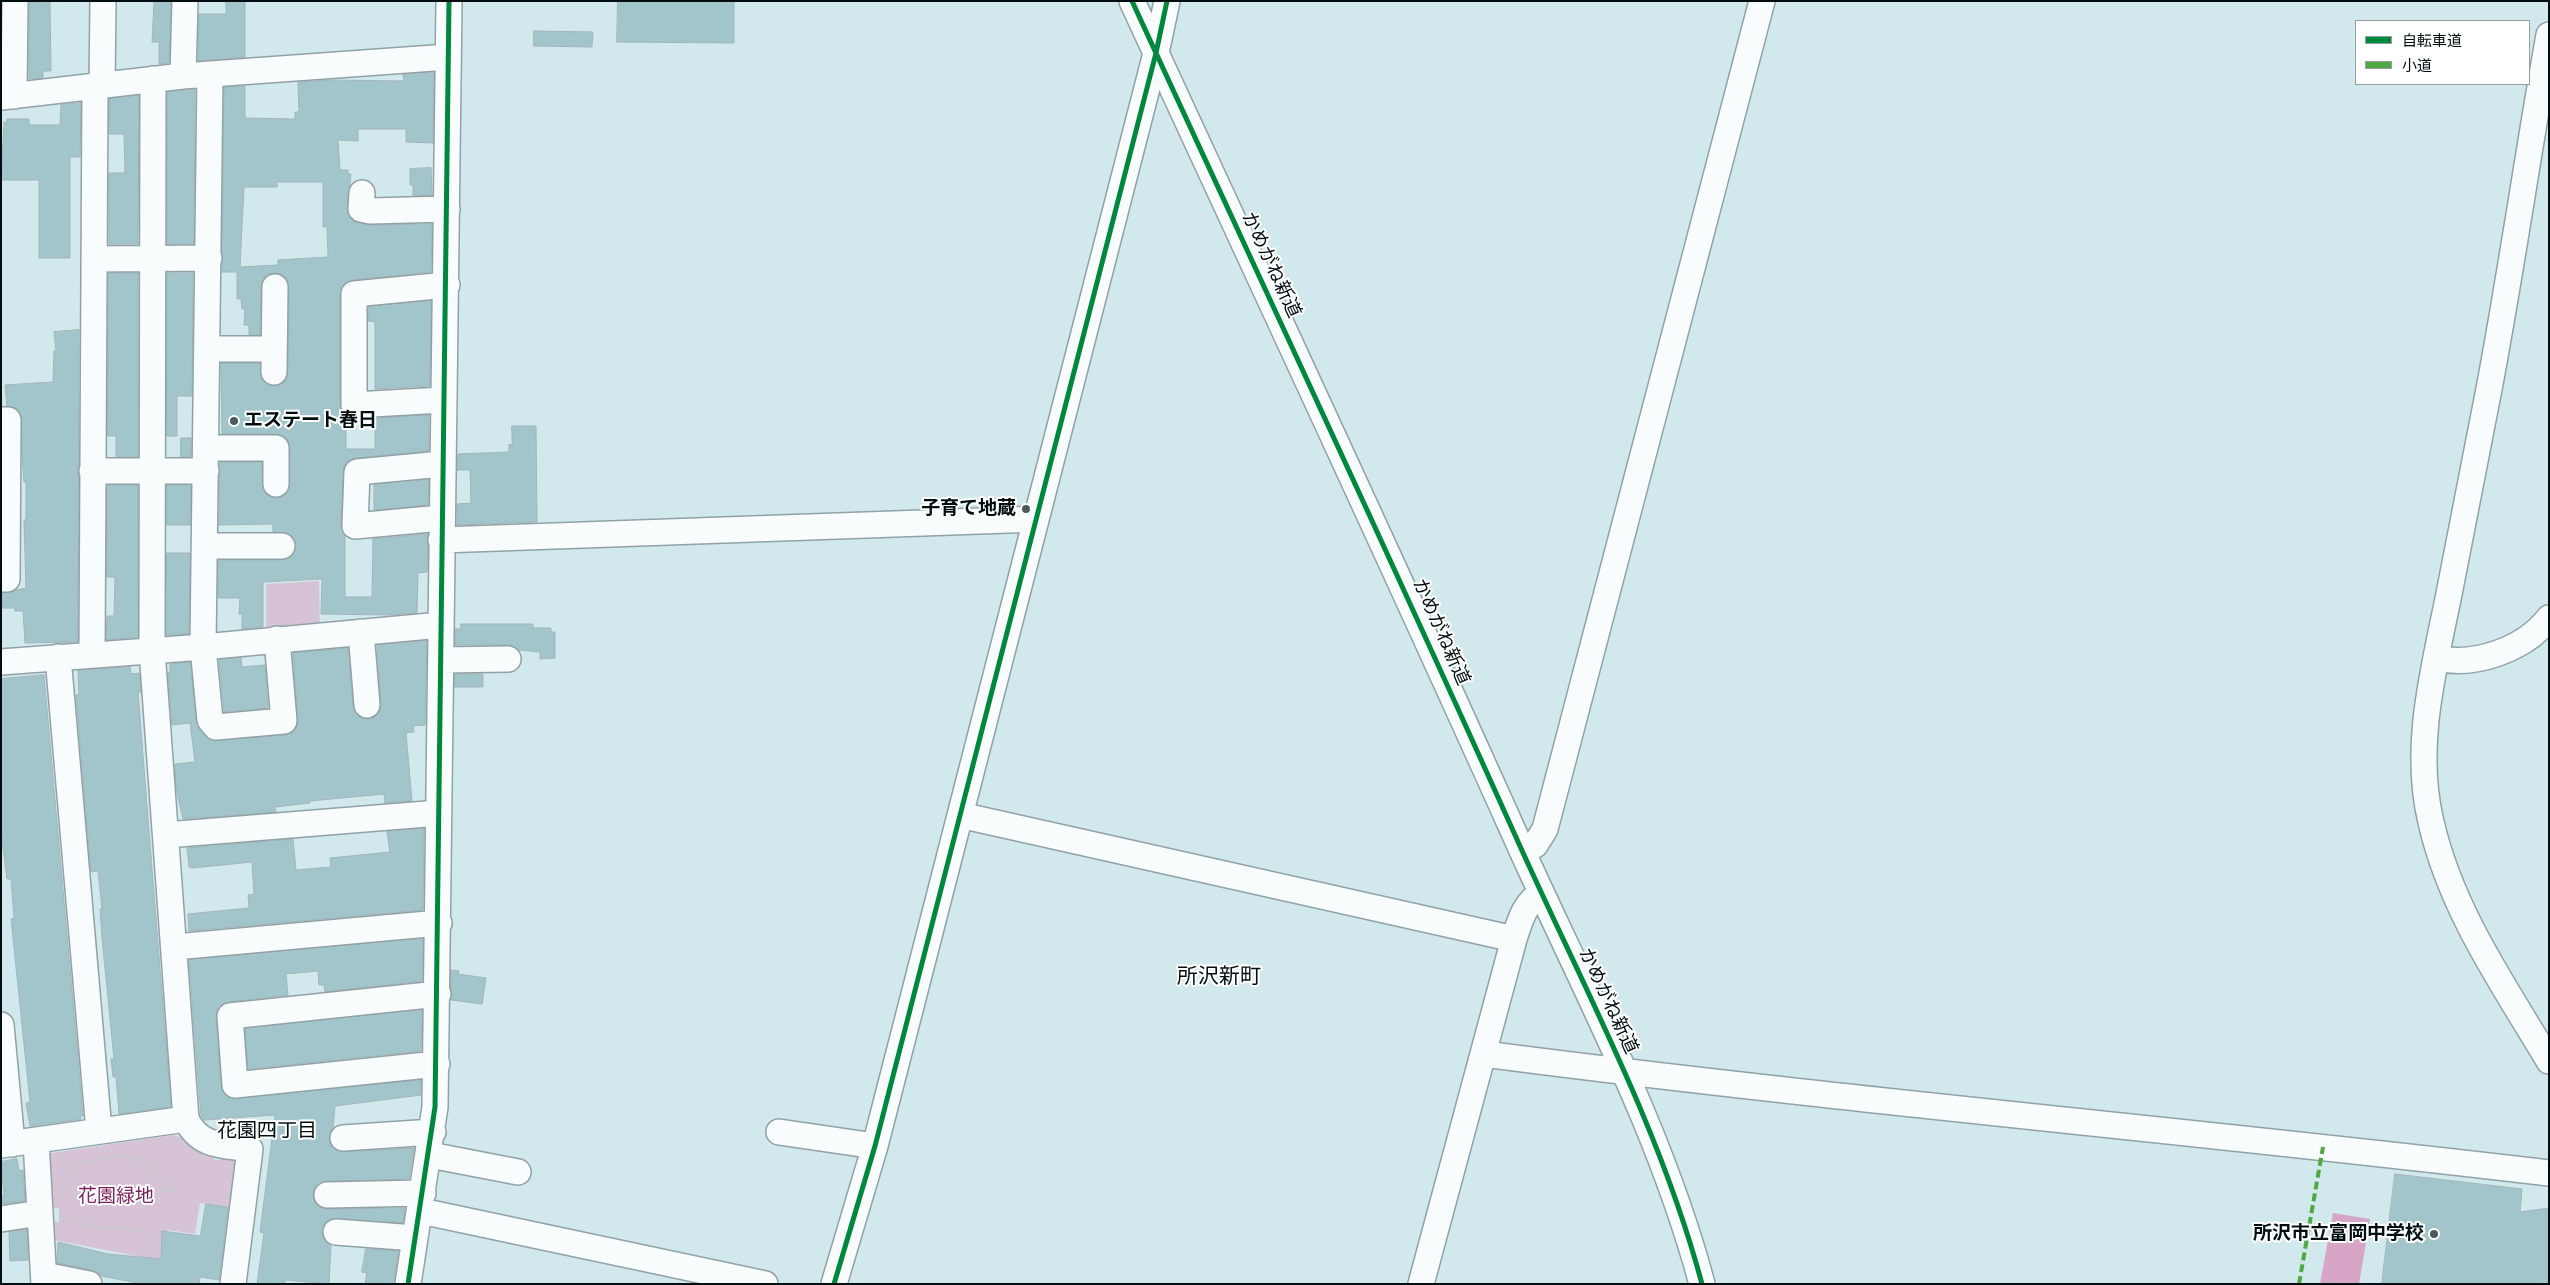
<!DOCTYPE html>
<meta charset="utf-8">
<style>
body{margin:0}
#map{position:relative;width:2550px;height:1285px;overflow:hidden;background:#d1e8ed;font-family:Karla,"Noto Sans JP",sans-serif}
canvas{display:block}
.frame{position:absolute;inset:0;border:2px solid #010e10;pointer-events:none}
.legend{position:absolute;left:2355px;top:20px;width:175px;height:65px;box-sizing:border-box;background:#fff;border:1px solid #999f9f;margin:0;padding:6px 9px;list-style:none;font-size:15px;color:#010e10}
.legend li{display:flex;align-items:center;gap:10px;height:25px}
.legend b{width:25px;border:1px solid #999f9f}
</style>
<div id="map">
<canvas width="2550" height="1285"></canvas>
<div class="frame"></div>
<ul class="legend">
<li><b style="height:6px;background:#00873e"></b>自転車道</li>
<li><b style="height:6px;background:#4fa842"></b>小道</li>
</ul>
</div>
<script>
const ctx = document.querySelector('canvas').getContext('2d');
ctx.lineJoin = 'round';
function paint(path, color) { ctx.fillStyle = color; ctx.fill(path, 'evenodd'); }
function strokePath(path, color, width, dash) { ctx.strokeStyle = color; ctx.lineWidth = width; ctx.lineCap = dash ? 'butt' : 'round'; ctx.setLineDash(dash || []); ctx.stroke(path); }
function write(font, color, halo, rows, align = 'center') {
  ctx.font = font + ' Karla,"Noto Sans JP",sans-serif'; ctx.lineWidth = 4; ctx.setLineDash([]); ctx.textBaseline = 'middle'; ctx.strokeStyle = halo; ctx.fillStyle = color; for (const [text, x, y, turn = 0] of rows) {
    ctx.save(); ctx.translate(x, y); ctx.rotate((+turn || 0) * Math.PI / 180); ctx.textAlign = isNaN(turn) ? turn : align; if (halo) ctx.strokeText(text, 0, 0); ctx.fillText(text, 0, 0); ctx.restore();
  }
}
const green = new Path2D(`
 M319,581L320,630L266,634V584Z
 M173,1135C189,1138 197,1151 215,1153L214,1160H220L221,1154L232,1155L240,1167L234,1207L200,1203L195,1234L168,1230L167,1262L49,1239L47,1222H59V1208H48L45,1154Z`);
const water = new Path2D(`
 M2333,1213L2370,1219L2359,1284H2320Z`);
const building = new Path2D(`
 M158,1H171L169,63L159,64V42H152L154,2Z
 M226,1H245V57L198,61L199,14H226Z
 M618,1H734V43L617,42Z
 M50,2L51,71H43V78L29,79V3Z
 M534,31L593,32L592,47L534,46Z
 M434,72L433,143L406,142V129H358V141L338,140L340,170H348V174H351L347,208L351,220L370,225L432,224L431,272L352,280L342,287L340,294V405L346,417V449H375V418L429,415V451L356,458L344,465L341,525L345,536V597H372L373,539L428,534L427,572L418,573L417,613L388,615L321,614L322,579L263,582V627L242,629V614H239L240,598H218V560H282L294,554L296,546L290,534L273,532V524L219,525L220,462H262L263,491L269,497L276,498L284,496L289,491L290,448L288,440L276,434H222L221,363H260L262,379L273,386L281,385L286,380L288,372L289,287L287,280L282,274H268L263,279L261,287L260,335H249V325H244L245,309H242L241,299H237V272H222L224,87L245,86V118L295,119V112H299L298,82L331,80L404,81L403,75ZM277,182H323V227H327L328,257L278,260V265L240,267L244,187H277Z
 M195,90L194,244H167V92Z
 M139,96L138,244H109V173H125L124,134H109V99Z
 M81,103L80,157H70V258H39V180H1L4,122H7V119H29V125H60L61,105Z
 M431,168L432,195L413,196V185H410V169Z
 M108,273H138V457H116V436H108Z
 M167,273H193L192,396H177V436H167Z
 M431,301L430,386L375,389V322L368,321V307Z
 M79,330L78,642L25,643L23,611H15V608H1V593L26,588L24,520H26V482H24L22,454V420L16,408L7,406L5,385L53,382L54,351H56L54,332Z
 M512,426H536L537,522L457,525V504L471,503L470,470H457L458,454L509,452V444L512,445Z
 M181,438H191V457H181Z
 M429,480L428,505L374,510V485Z
 M107,485H138V637L106,640L107,616H114L115,577H107Z
 M167,485H191L190,525H167Z
 M167,553H190L189,634L166,635Z
 M461,624H533V628H551V632H555V658L540,659V652L519,650L508,645H455V629H461Z
 M427,641L425,725L413,726L414,732L406,733L412,801L385,803L384,794L310,801V803L275,807L276,812L183,819L176,788L175,764L195,762L190,723L172,725L168,673L170,672V664L190,662L196,721L199,729L210,740L285,735L293,732L298,720L293,653L348,648L353,707L360,718L369,719L376,716L381,704L377,645Z
 M241,658L242,667L265,665L268,708L224,712L219,660Z
 M130,667L131,674L139,673L141,692H138L171,1107L119,1114L116,1077H113L111,1059H114L102,938L100,909H102L98,871L91,872L76,695H79L78,671Z
 M455,674H483V687H455Z
 M44,675L83,1116H80L81,1119L30,1126L26,1103L30,1102L11,919L14,918L11,879H7L1,833V679Z
 M424,829L423,910L189,931L188,914L249,908L248,895L254,894L252,862L193,868L189,867L187,848L293,839L296,870L331,867L330,858L390,852L387,832Z
 M423,939L422,981L325,992L324,985H319L318,971L286,974L288,995L228,1002L217,1009L216,1017L221,1086L224,1094L229,1098L421,1080V1095L335,1106L333,1129L329,1138L331,1146L343,1152L414,1148L409,1179L326,1181L315,1188L313,1195L315,1203L327,1209L405,1208L403,1223L330,1219L324,1224L322,1231L323,1239L331,1245L329,1284L285,1280V1284H257L264,1233L260,1232L275,1115L204,1120L201,1116L189,960Z
 M451,970L459,971L458,974L486,978L482,1004L451,1000Z
 M422,1010L421,1051L248,1069L245,1029Z
 M17,1159L19,1171L23,1170L25,1201L1,1204V1196L4,1195L1,1162Z
 M2395,1174L2522,1189L2520,1212L2549,1208V1284H2382Z
 M206,1204L228,1207L219,1280L200,1277L199,1284H143L101,1276L92,1270L57,1263L58,1242L108,1254L161,1259L162,1231L200,1236Z
 M27,1230L28,1260L10,1261L9,1232Z
 M366,1249L398,1251L394,1284H365L367,1273L362,1272Z`);
const path = new Path2D(`
 M62,1195L74,1167C109,1154 151,1143 162,1190H178
 M61,1216L88,1227L144,1230`);
const minor = new Path2D(`
 M1132,1C1260,279 1390,556 1515,835C1581,983 1660,1127 1702,1284
 M2549,35C2528,153 2511,272 2489,389C2476,459 2461,529 2448,599C2433,672 2413,748 2431,822C2451,910 2503,984 2549,1061
 M210,75L203,647L210,720L216,727L284,721L277,639
 M183,76L185,1
 M102,86L103,1
 M14,96L15,1
 M1,97L183,76L448,57
 M362,193L361,209L370,211L447,209
 M94,259L209,258
 M208,349H274
 M274,372L275,287
 M443,400L354,405V294L447,285
 M1,420H8L7,579H1
 M207,448H276V484
 M92,471H206
 M441,518L355,526L357,472L442,464
 M441,540L1036,519
 M205,546H282
 M361,632L367,705
 M92,654L95,87
 M58,657L99,1131
 M2436,658C2474,667 2524,650 2549,618
 M441,660L508,659
 M1,662L203,647L441,625
 M960,815L1514,939
 M166,835L439,813
 M1523,852L1535,845L1545,829L1762,1
 M175,947L439,923
 M1,1025L12,1144
 M1484,1054C1838,1100 2194,1131 2549,1173
 M437,1064L235,1085L230,1016L438,994
 M186,1119C199,1147 223,1145 250,1149L233,1284
 M779,1132L875,1146
 M343,1138L433,1132
 M36,1141L44,1284
 M1,1145L186,1119L152,650L153,79
 M430,1155L518,1172
 M327,1195L423,1193
 M421,1211L765,1284
 M1,1219L40,1213
 M336,1232L415,1238
 M44,1275L89,1284
 M408,1284L435,1107L449,1
 M834,1284L875,1146L1156,53L1167,1
 M1421,1284L1514,939C1520,921 1524,904 1541,893`);
const quiet = new Path2D(`
 M2299,1284L2323,1147`);
const cycleway = new Path2D(`
 M1132,1C1260,279 1390,556 1515,835C1581,983 1660,1127 1702,1284
 M408,1284L435,1107L449,1
 M834,1284L875,1146L1156,53L1167,1`);
const markers = [
 [234,421,5,"#4a5a5d"],
 [1026,509,5,"#4a5a5d"],
 [2434,1234,5,"#4a5a5d"]
];
const streetNames = [
 ["かめがね新道",1271,265,65],
 ["かめがね新道",1441,632,66],
 ["かめがね新道",1608,1001,65]
];
const poiNames = [
 ["エステート春日",244,421,"left"],
 ["子育て地蔵",1016,509],
 ["所沢市立富岡中学校",2424,1234]
];
const parkNames = [
 ["花園緑地",116,1197]
];
const neighbourhoodNames = [
 ["花園四丁目",267,1131]
];
const quarterNames = [
 ["所沢新町",1219,977]
];
paint(green, '#d6c3d5');
paint(water, '#d7a5c6');
paint(building, '#a1c5cb');
strokePath(building, '#a3b5b9', 1);
strokePath(minor, '#90a2a6', 28);
strokePath(path, '#c5cccd', 3, [2.5, 2.5]);
strokePath(minor, '#f8fcfc', 25);
strokePath(quiet, '#4fa842', 4, [8, 4]);
strokePath(cycleway, '#00873e', 5);
for (const [x, y, r, color] of markers) { const dot = new Path2D(); dot.arc(x, y, r, 0, 2 * Math.PI); ctx.fillStyle = color; ctx.fill(dot); strokePath(dot, '#fff', 2); }
write('19px', '#010e10', '#fff', streetNames);
write('bold 19px', '#010e10', '#fff', poiNames, 'right');
write('19px', '#7e1f5d', '#fff', parkNames);
write('20px', '#010e10', '#fff', neighbourhoodNames);
write('21px', '#010e10', '#fff', quarterNames);
</script>
